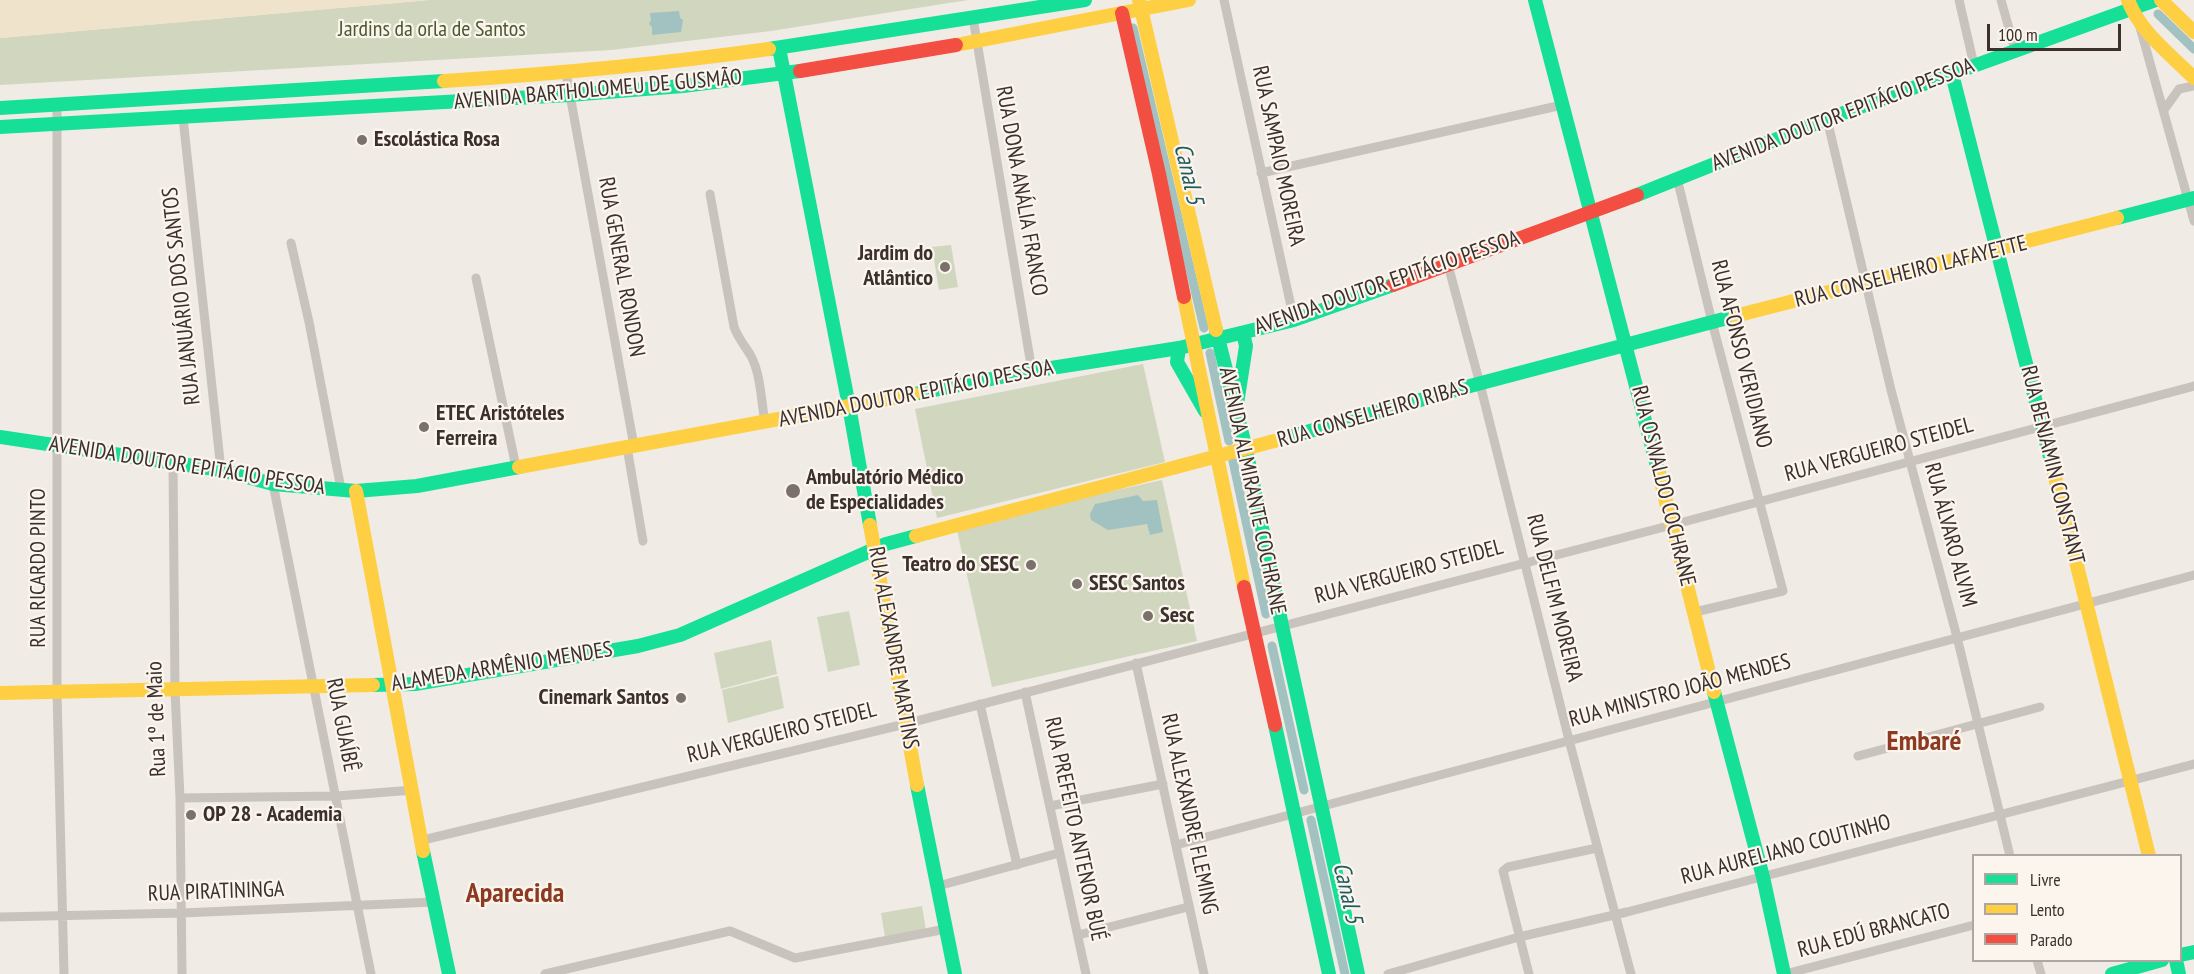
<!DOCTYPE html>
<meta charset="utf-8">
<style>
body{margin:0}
#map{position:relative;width:2194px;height:974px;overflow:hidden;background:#f0ebe5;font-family:"PT Sans Narrow",sans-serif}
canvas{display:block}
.legend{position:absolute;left:1972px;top:854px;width:210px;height:108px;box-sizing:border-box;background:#fbf5ee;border:2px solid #aea6a0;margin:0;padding:8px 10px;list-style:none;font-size:18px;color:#3b302b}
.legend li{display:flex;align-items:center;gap:12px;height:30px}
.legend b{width:30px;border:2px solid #aea6a0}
.scale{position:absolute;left:1987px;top:24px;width:134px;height:27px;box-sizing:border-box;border:3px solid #3b302b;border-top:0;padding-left:8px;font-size:18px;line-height:21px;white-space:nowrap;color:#3b302b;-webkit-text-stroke:4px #fbf5ee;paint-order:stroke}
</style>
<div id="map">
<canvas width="2194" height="974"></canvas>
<ul class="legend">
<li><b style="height:8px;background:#16e098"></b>Livre</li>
<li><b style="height:8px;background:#ffcf43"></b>Lento</li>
<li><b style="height:8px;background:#f24e42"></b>Parado</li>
</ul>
<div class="scale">100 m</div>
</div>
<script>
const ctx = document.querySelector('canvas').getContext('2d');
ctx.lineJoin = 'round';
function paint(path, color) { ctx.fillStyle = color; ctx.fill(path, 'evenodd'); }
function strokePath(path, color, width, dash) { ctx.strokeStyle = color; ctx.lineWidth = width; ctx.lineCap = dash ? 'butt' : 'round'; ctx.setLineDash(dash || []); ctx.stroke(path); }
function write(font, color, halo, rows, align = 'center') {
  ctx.font = font + ' "PT Sans Narrow",sans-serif'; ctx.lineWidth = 4.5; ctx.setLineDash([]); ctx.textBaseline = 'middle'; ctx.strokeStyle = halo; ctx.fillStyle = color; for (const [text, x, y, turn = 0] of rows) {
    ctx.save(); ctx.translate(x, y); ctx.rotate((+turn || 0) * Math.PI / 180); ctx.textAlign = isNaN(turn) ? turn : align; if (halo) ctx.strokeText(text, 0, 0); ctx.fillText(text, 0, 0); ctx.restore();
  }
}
const green = new Path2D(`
 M429,0H968L771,31L611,50L0,85V38Z
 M951,245L958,287L939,290L932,247Z
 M1143,364L1165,462L937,518L915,409Z
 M1162,480L1197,641L992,687L956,526Z
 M849,611L860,665L828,672L817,617Z
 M771,640L777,674L721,689L714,653Z
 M778,676L784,708L728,723L722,690Z
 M922,906L926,930L885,937L881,913Z`);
const sand = new Path2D(`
 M0,0H429L0,38Z`);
const water = new Path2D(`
 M679,11L680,18L683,20L681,32L652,35V27L649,24L651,20L650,13Z
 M1138,495L1143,501L1157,500L1163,532L1150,535L1147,524L1108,530L1091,520L1090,514L1095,504Z`);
const canal = new Path2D(`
 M2158,14L2194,49
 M1133,28L1204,328
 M1210,353L1229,441
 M1233,461L1266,614
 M1272,646L1304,790
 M1311,820L1345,974`);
const street = new Path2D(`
 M1224,0L1294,320
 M1959,0L1974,65
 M2001,0L2015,50
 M973,18L1032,371
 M2140,27L2194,221
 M566,73L634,446
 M57,104V693L64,974
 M2164,110L2179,89L2194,86
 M183,118L221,470
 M1827,119L1891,390L1957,637L2010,856
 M1261,173L1562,105
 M1677,178L1712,322L1783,591L1695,612
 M710,194L734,327C738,338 745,346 751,356C761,375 761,401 765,422
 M291,243L309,322L341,489
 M1448,265L1480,384L1569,740L1631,974
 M476,278L516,467
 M627,447L643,541
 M173,463L175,691L180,798L182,974
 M273,484L371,974
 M1136,663L1204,974
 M1025,692L1086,974
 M980,704L1017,865
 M1858,756L2040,707
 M180,798L337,796L413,790
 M1050,806L1163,784
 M423,840L905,724L1672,525L2194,386
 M1176,845L2194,575
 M938,886L1059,853
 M0,917L182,913L434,902
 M1078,935L1188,907
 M2037,960L2041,974
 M545,974L730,931L795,958L946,929
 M1388,974L1519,937L1627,912L2194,764
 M1529,974L1503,871L1508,867L1597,848
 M1785,974L1974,925`);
const fast = new Path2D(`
 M1535,0L1659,474
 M779,48L849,406L870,525
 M769,49L1085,0
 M1952,74L2053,469
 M0,108L444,81
 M0,127L569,95L683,86L800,71
 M1637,195L1827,119L2156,0
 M2117,218L2194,198
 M1216,330L1246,449L1282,626L1358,974
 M1179,348L1177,362L1205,411
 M914,394L1032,371L1179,348L1294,320L1393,285
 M1237,404L1246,346L1243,333
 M0,437L221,470L273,484L356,491L417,486L519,467
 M1278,440L1470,386L1735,316
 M373,685L415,684L638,646L680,635L886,544L916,536
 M1714,692L1763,877L1784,974
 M1275,725L1329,974
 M917,785L955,974
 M423,851L449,974
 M2180,955L2194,952
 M2176,960L2179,974
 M2112,974L2162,960`);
const slow = new Path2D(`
 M1139,0L1216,330
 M2128,0C2140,32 2170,54 2194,78
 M2161,0L2194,32
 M956,45L1189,0
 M444,81C553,74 661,64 769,49
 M1184,297L1244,587
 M1735,316L2117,218
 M519,467L914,394
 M2053,469L2149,856
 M1659,474L1714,692
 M356,491L423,851
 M870,525L917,785
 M916,536L1278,440
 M0,693L373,685`);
const jam = new Path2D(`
 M1122,13L1159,174L1184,297
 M800,71L956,45
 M1393,285L1637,195
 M1244,587L1275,725`);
const markers = [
 [362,140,6,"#7a716c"],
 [945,267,6,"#7a716c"],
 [424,427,6,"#7a716c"],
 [793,491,8,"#7a716c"],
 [1031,565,6,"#7a716c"],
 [1077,584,6,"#7a716c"],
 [1148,616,6,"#7a716c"],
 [681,698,6,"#7a716c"],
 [191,815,6,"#7a716c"]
];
const parkNames = [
 ["Jardins da orla de Santos",432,30]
];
const streetNames = [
 ["AVENIDA BARTHOLOMEU DE GUSMÃO",598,90,-5],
 ["AVENIDA DOUTOR EPITÁCIO PESSOA",1843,115,-21],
 ["RUA SAMPAIO MOREIRA",1278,156,78],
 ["RUA DONA ANÁLIA FRANCO",1021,191,80],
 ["RUA GENERAL RONDON",621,267,80],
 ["RUA CONSELHEIRO LAFAYETTE",1911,272,-14],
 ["AVENIDA DOUTOR EPITÁCIO PESSOA",1387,283,-19],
 ["RUA JANUÁRIO DOS SANTOS",182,296,-96],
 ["RUA AFONSO VERIDIANO",1741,354,76],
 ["AVENIDA DOUTOR EPITÁCIO PESSOA",916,394,-11],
 ["RUA CONSELHEIRO RIBAS",1373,414,-16],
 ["RUA VERGUEIRO STEIDEL",1879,450,-15],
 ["RUA BENJAMIN CONSTANT",2052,465,76],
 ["AVENIDA DOUTOR EPITÁCIO PESSOA",187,466,9],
 ["RUA OSWALDO COCHRANE",1663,486,76],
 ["AVENIDA ALMIRANTE COCHRANE",1252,491,78],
 ["RUA ÁLVARO ALVIM",1950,535,75],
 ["RUA RICARDO PINTO",39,568,-90],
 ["RUA VERGUEIRO STEIDEL",1409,572,-15],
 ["RUA DELFIM MOREIRA",1554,598,76],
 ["RUA ALEXANDRE MARTINS",893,648,80],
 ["ALAMEDA ARMÊNIO MENDES",502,667,-9],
 ["RUA MINISTRO JOÃO MENDES",1680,691,-15],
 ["Rua 1º de Maio",157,719,-92],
 ["RUA GUAÍBÊ",342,725,79],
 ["RUA VERGUEIRO STEIDEL",782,733,-14],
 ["RUA ALEXANDRE FLEMING",1189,814,78],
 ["RUA PREFEITO ANTENOR BUÉ",1075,829,78],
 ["RUA AURELIANO COUTINHO",1786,850,-15],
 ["RUA PIRATININGA",216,892,-2],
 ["RUA EDÚ BRANCATO",1874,931,-15]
];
const poiNames = [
 ["Escolástica Rosa",374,140],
 ["Jardim do",933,254,"right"],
 ["Atlântico",933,279,"right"],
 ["ETEC Aristóteles",436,414],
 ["Ferreira",436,439],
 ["Ambulatório Médico",806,478],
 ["de Especialidades",806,503],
 ["Teatro do SESC",1019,565,"right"],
 ["SESC Santos",1089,584],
 ["Sesc",1160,616],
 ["Cinemark Santos",669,698,"right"],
 ["OP 28 - Academia",203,815]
];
const waterNames = [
 ["Canal 5",1188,174,77],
 ["Canal 5",1347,893,77]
];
const districtNames = [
 ["Embaré",1924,742],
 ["Aparecida",515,894]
];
paint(green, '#d1d6bf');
paint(sand, '#efe3cc');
paint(water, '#a1c2c1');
strokePath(canal, '#a1c2c1', 9);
strokePath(street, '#c9c3be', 9);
strokePath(fast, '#16e098', 14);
strokePath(slow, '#ffcf43', 14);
strokePath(jam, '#f24e42', 14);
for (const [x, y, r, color] of markers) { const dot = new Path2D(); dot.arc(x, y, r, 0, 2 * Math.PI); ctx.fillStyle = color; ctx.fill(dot); strokePath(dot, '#fbf5ee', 2); }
write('22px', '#4a5a2e', '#fbf5ee', parkNames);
write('22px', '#3b302b', '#fbf5ee', streetNames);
write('bold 22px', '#3b302b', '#fbf5ee', poiNames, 'left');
write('italic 24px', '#1f5a5e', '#fbf5ee', waterNames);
write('bold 28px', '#8c3b22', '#fbf5ee', districtNames);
</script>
